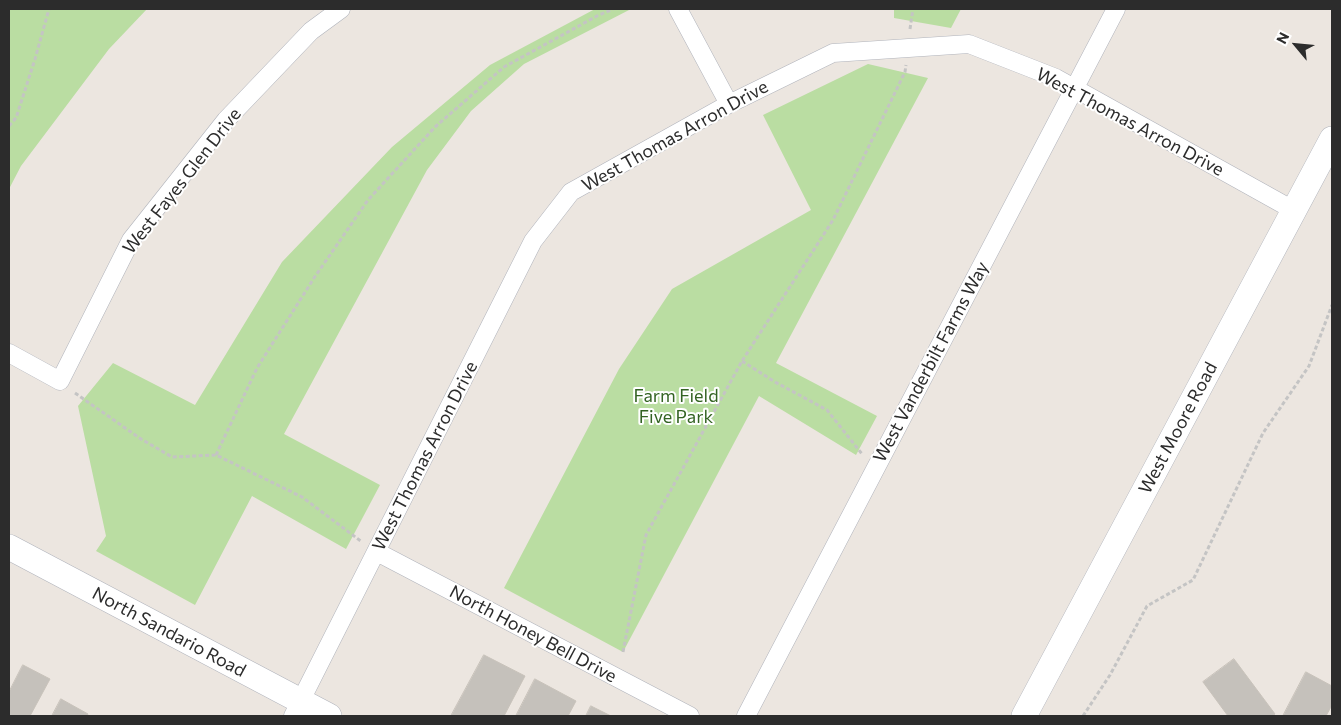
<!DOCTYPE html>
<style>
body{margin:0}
#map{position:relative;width:1341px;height:725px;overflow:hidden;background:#ece6e0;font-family:Commissioner,sans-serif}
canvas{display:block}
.frame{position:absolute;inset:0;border:10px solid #2c2c2c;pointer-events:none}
.north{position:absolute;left:1271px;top:20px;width:50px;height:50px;-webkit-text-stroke:4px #fff;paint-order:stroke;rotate:298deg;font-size:14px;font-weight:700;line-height:20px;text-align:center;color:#2c2c2c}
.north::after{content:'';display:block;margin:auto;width:18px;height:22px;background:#2c2c2c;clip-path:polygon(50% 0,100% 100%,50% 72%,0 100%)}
</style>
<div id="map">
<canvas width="1341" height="725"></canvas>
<div class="frame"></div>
<div class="north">N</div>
</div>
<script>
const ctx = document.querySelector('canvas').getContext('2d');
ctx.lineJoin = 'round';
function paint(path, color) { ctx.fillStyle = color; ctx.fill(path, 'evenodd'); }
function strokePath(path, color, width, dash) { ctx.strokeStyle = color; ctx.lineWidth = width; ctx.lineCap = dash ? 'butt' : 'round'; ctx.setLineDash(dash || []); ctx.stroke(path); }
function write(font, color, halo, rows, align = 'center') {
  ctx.font = font + ' Commissioner,sans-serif'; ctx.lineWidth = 4; ctx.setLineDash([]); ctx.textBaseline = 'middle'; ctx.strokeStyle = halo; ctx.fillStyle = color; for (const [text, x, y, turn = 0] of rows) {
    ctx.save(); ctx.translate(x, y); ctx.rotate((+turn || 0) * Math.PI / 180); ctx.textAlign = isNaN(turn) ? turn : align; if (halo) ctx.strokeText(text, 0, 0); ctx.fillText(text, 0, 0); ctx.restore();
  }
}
const green = new Path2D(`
 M9,9H147L109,49L21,166L9,189Z
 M595,9H631L524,64L471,111L427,170L284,434L380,485L346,549L252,496L195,605L96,551L106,536L78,406L113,363L195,405L282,262L392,147L490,65Z
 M894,9H961L951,28L894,18Z
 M868,64L928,78L776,363L877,416L856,455L759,396L623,652L504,588L619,369L672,289L811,210L763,115Z`);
const building = new Path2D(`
 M484,655L525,676L504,716H451Z
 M1234,659L1275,714L1272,716H1228L1203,682Z
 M23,665L50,679L30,716H9V692Z
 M1306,672L1332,686V705L1326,716H1283Z
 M535,679L576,701L568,716H516Z
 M61,699L88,714L87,716H52Z
 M591,706L611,716H586Z`);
const path = new Path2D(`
 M910,29L913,9
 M9,126L16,118L35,59L49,9
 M742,361L775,382L827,410L862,454
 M75,393L141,439L172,457L216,455L302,497L362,542
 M216,455L257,368L314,278L368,200L435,127L504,67L597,16L613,9
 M623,652L646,535L742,361L833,220L905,72L906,65
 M1083,716L1110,675L1147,606L1193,580L1263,433L1309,366L1332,305`);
const street = new Path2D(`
 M678,9L729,104
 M9,353L60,381L131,240L226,120L311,31L341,9
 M377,552L690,716
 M293,716L533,241L571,192L729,104L833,53L969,44L1056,78L1295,211
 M746,716L1116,9`);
const secondary = new Path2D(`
 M9,547L329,716
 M1024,716L1332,139`);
const streetNames = [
 ["West Thomas Arron Drive",1130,122,28],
 ["West Thomas Arron Drive",675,136,-29],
 ["West Fayes Glen Drive",182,181,-52],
 ["West Vanderbilt Farms Way",931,362,-62],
 ["West Moore Road",1178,428,-62],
 ["West Thomas Arron Drive",425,456,-63],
 ["North Sandario Road",169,632,28],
 ["North Honey Bell Drive",533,634,28]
];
const parkNames = [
 ["Farm Field",676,396],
 ["Five Park",676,417]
];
paint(green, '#badda2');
paint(building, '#c5c1bb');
strokePath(building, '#c8c2ba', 1);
strokePath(street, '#b0b3bb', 19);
strokePath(secondary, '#b0b3bb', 26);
strokePath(path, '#c4c4c4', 3, [4, 2.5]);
strokePath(street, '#fff', 18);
strokePath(secondary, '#fff', 25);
write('18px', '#2c2c2c', '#fff', streetNames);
write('18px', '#336322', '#fff', parkNames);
</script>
